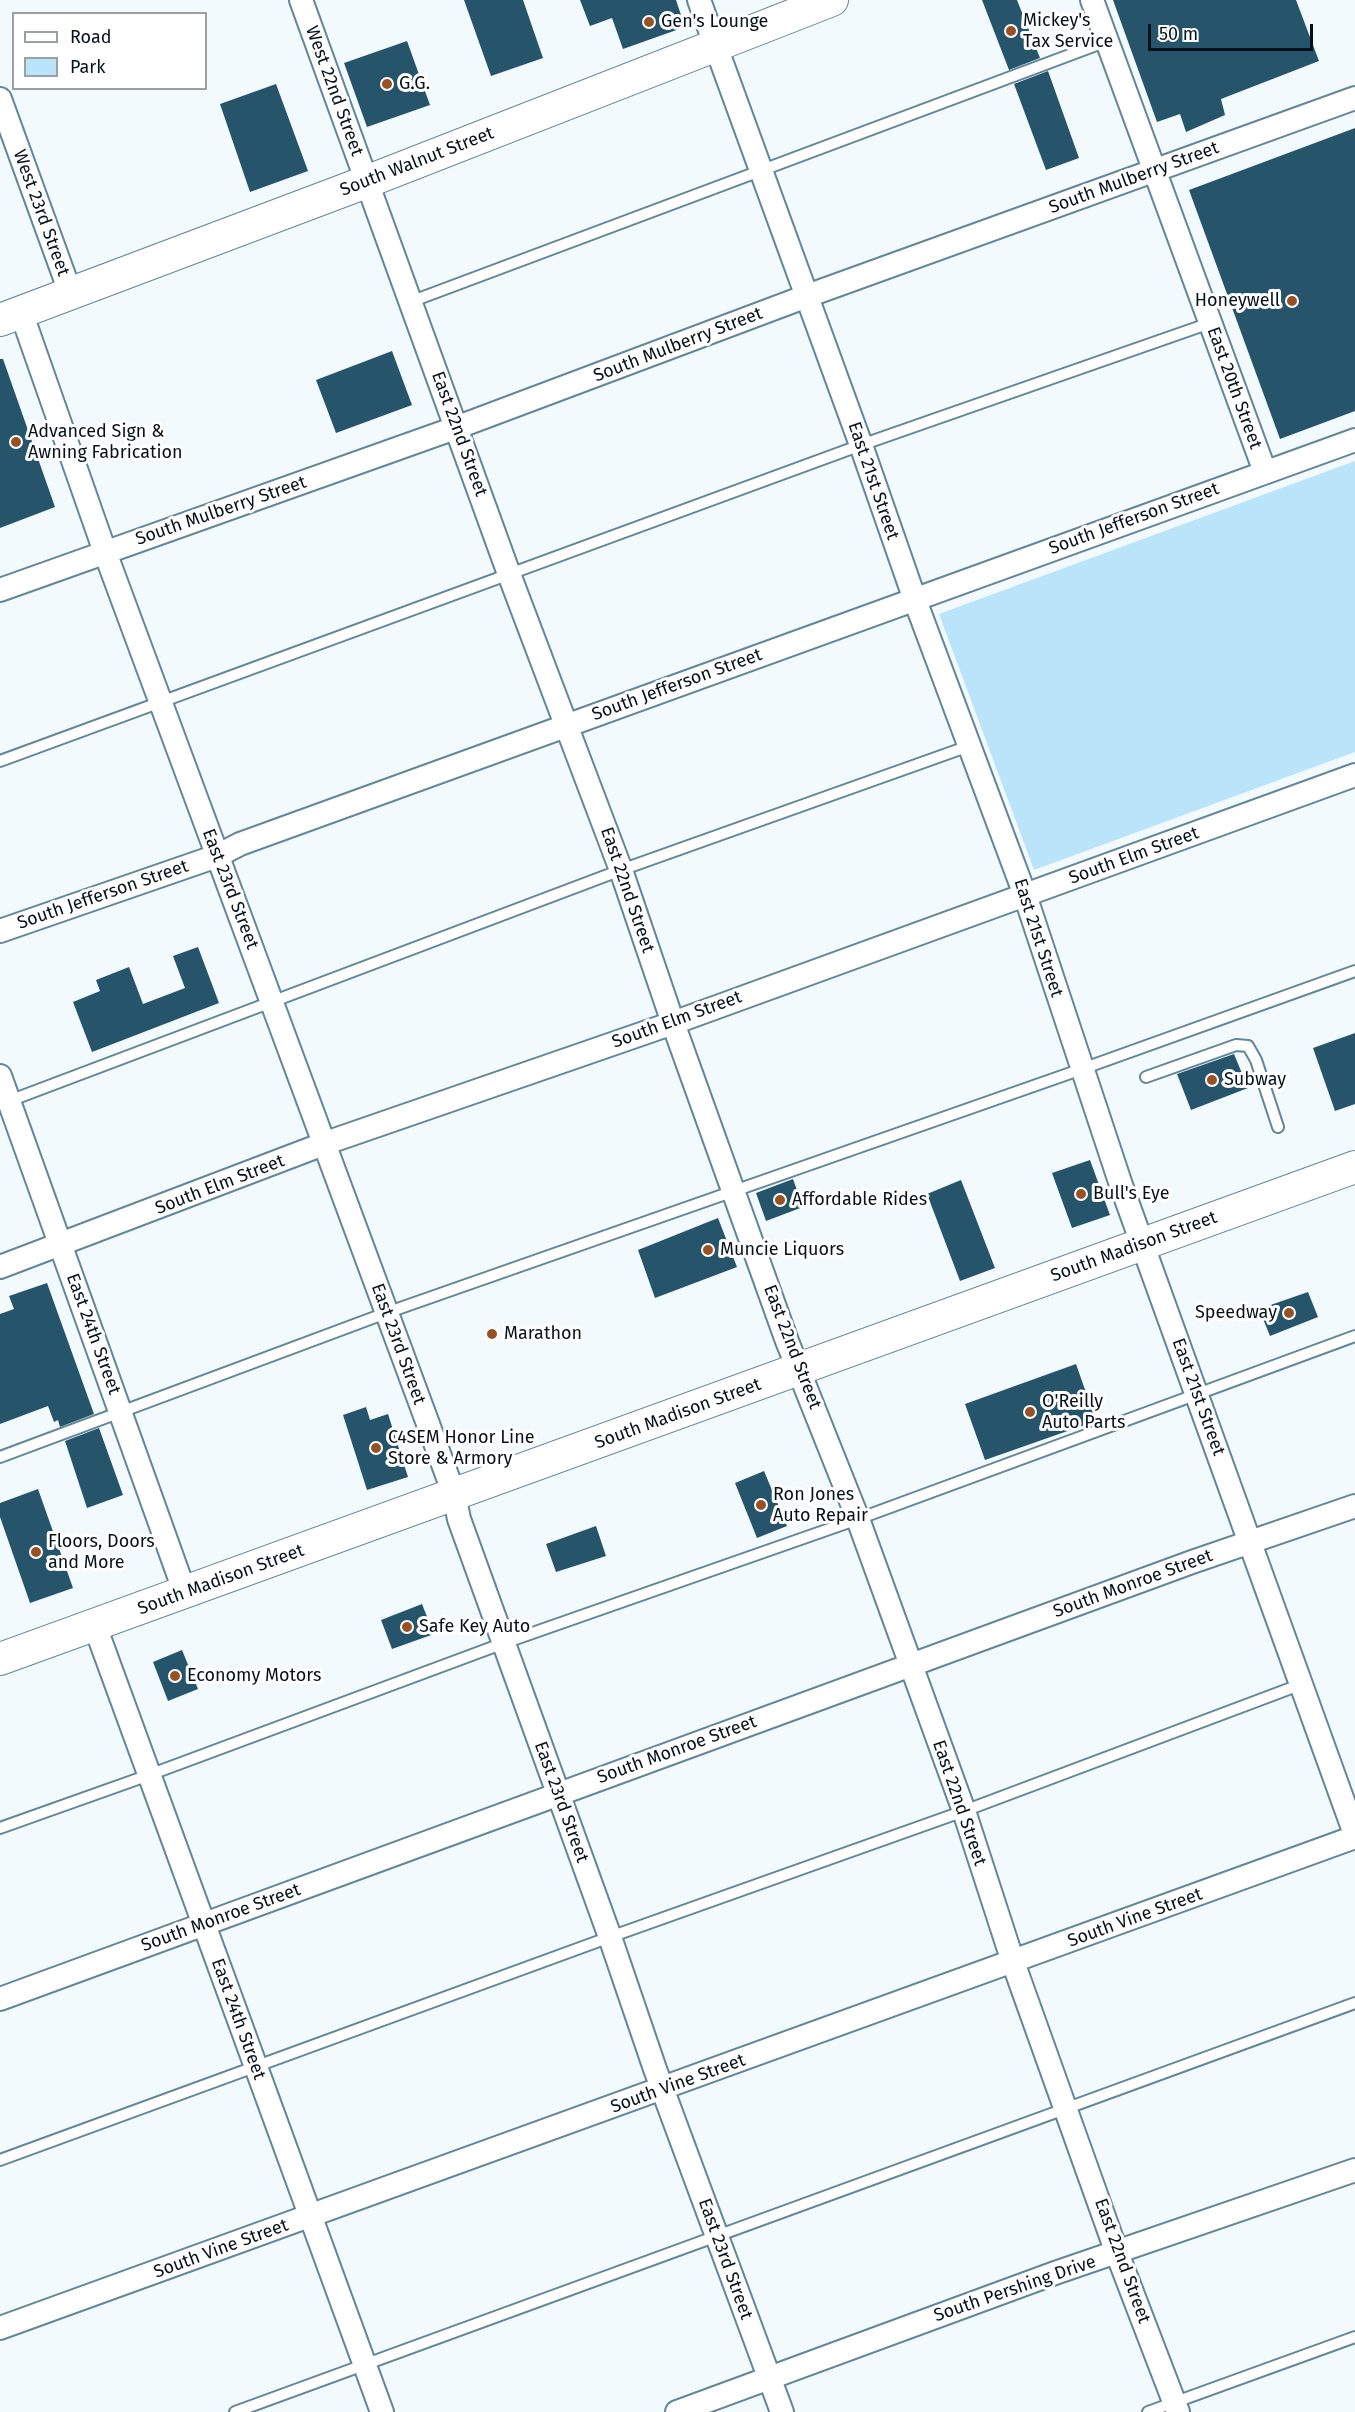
<!DOCTYPE html>
<style>
body{margin:0}
#map{position:relative;width:1355px;height:2412px;overflow:hidden;background:#f2fafe;font-family:"Fira Sans",sans-serif}
canvas{display:block}
.legend{position:absolute;left:12px;top:12px;width:195px;height:78px;box-sizing:border-box;background:#fff;border:2px solid #9ba0a3;margin:0;padding:8px 10px;list-style:none;font-size:18px;color:#051219}
.legend li{display:flex;align-items:center;gap:12px;height:30px}
.legend b{width:30px;border:2px solid #9ba0a3}
.scale{position:absolute;left:1148px;top:24px;width:165px;height:27px;box-sizing:border-box;border:3px solid #051219;border-top:0;padding-left:8px;font-size:18px;line-height:21px;white-space:nowrap;color:#051219;-webkit-text-stroke:4px #fff;paint-order:stroke}
</style>
<div id="map">
<canvas width="1355" height="2412"></canvas>
<ul class="legend">
<li><b style="height:8px;background:#fff"></b>Road</li>
<li><b style="height:16px;background:#bae4fa"></b>Park</li>
</ul>
<div class="scale">50 m</div>
</div>
<script>
const ctx = document.querySelector('canvas').getContext('2d');
ctx.lineJoin = 'round';
function paint(path, color) { ctx.fillStyle = color; ctx.fill(path, 'evenodd'); }
function strokePath(path, color, width, dash) { ctx.strokeStyle = color; ctx.lineWidth = width; ctx.lineCap = dash ? 'butt' : 'round'; ctx.setLineDash(dash || []); ctx.stroke(path); }
function write(font, color, halo, rows, align = 'center') {
  ctx.font = font + ' "Fira Sans",sans-serif'; ctx.lineWidth = 6; ctx.setLineDash([]); ctx.textBaseline = 'middle'; ctx.strokeStyle = halo; ctx.fillStyle = color; for (const [text, x, y, turn = 0] of rows) {
    ctx.save(); ctx.translate(x, y); ctx.rotate((+turn || 0) * Math.PI / 180); ctx.textAlign = isNaN(turn) ? turn : align; if (halo) ctx.strokeText(text, 0, 0); ctx.fillText(text, 0, 0); ctx.restore();
  }
}
const green = new Path2D(`
 M1355,461V752L1034,870L939,614Z`);
const building = new Path2D(`
 M464,0H523L543,58L491,76Z
 M580,0H676L685,27L623,49L612,18L590,26Z
 M982,0H1017L1040,58L1009,70Z
 M1113,0H1296L1319,61L1221,99L1225,115L1186,132L1180,114L1157,122Z
 M407,41L430,105L367,127L344,63Z
 M1048,71L1079,158L1046,170L1014,84Z
 M276,84L308,171L250,192L220,104Z
 M1355,128V411L1280,439L1189,190Z
 M392,351L412,405L336,433L316,380Z
 M0,359H3L55,507L0,528Z
 M198,947L219,1003L92,1052L73,1002L100,991L96,980L129,967L143,1004L185,988L173,956Z
 M1355,1033V1104L1335,1111L1313,1048Z
 M1234,1054L1248,1088L1191,1110L1177,1074Z
 M1090,1160L1110,1215L1072,1228L1052,1173Z
 M793,1179L803,1207L766,1221L756,1193Z
 M961,1180L995,1268L960,1281L927,1194Z
 M718,1218L737,1267L655,1298L638,1250Z
 M47,1283L94,1414L60,1427L58,1420L54,1422L48,1406L0,1424V1314L14,1309L9,1296Z
 M1308,1292L1318,1317L1270,1336L1259,1309Z
 M1076,1364L1096,1421L985,1460L965,1404Z
 M366,1407L370,1420L388,1414L408,1477L367,1490L343,1415Z
 M99,1428L123,1495L87,1508L65,1441Z
 M764,1471L787,1526L757,1538L735,1483Z
 M38,1489L73,1588L30,1603L0,1517V1503Z
 M596,1526L606,1556L556,1572L546,1544Z
 M422,1604L434,1634L392,1649L381,1620Z
 M182,1650L198,1689L168,1701L153,1662Z`);
const service = new Path2D(`
 M410,302L1107,41
 M0,761L861,445L1210,323
 M1146,1077L1236,1045L1248,1046L1256,1060L1278,1127
 M9,1101L621,870L969,746
 M0,1457L386,1313L1082,1069L1355,971
 M0,1828L149,1775L504,1643L858,1519L1355,1336
 M0,2160L610,1937L964,1811L1302,1684
 M235,2412L1355,2003
 M1148,2412L1355,2337`);
const minor = new Path2D(`
 M301,0L509,574L621,870L673,1023L787,1341L858,1519L964,1811L1013,1962L1117,2253L1178,2412
 M699,0L861,445L915,600L1025,895L1121,1185L1355,1834
 M1092,0L1265,472
 M0,99L70,292
 M21,312L105,552L454,1494L459,1519L610,1937L655,2069L782,2412
 M0,590L458,427L807,296L1355,98
 M0,931L217,856L240,844L1355,440
 M0,1076L185,1593
 M0,1267L326,1143L673,1023L1355,775
 M95,1626L382,2412
 M0,1999L1192,1562L1355,1506
 M0,2328L1355,1837
 M677,2412L1055,2273L1355,2170`);
const secondary = new Path2D(`
 M0,320L366,182L832,0
 M0,1659L1355,1167`);
const markers = [
 [649,22,6,"#965224"],
 [1011,31,6,"#965224"],
 [387,84,6,"#965224"],
 [1292,301,6,"#965224"],
 [16,442,6,"#965224"],
 [1212,1080,6,"#965224"],
 [1081,1194,6,"#965224"],
 [780,1200,6,"#965224"],
 [708,1250,6,"#965224"],
 [1289,1313,6,"#965224"],
 [492,1334,6,"#965224"],
 [1030,1412,6,"#965224"],
 [376,1448,6,"#965224"],
 [761,1505,6,"#965224"],
 [36,1552,6,"#965224"],
 [407,1627,6,"#965224"],
 [175,1676,6,"#965224"]
];
const poiNames = [
 ["Mickey's",1023,21],
 ["Tax Service",1023,42],
 ["Gen's Lounge",661,22],
 ["G.G.",399,84],
 ["Honeywell",1280,301,"right"],
 ["Advanced Sign &",28,432],
 ["Awning Fabrication",28,453],
 ["Subway",1224,1080],
 ["Bull's Eye",1093,1194],
 ["Affordable Rides",792,1200],
 ["Muncie Liquors",720,1250],
 ["Speedway",1277,1313,"right"],
 ["Marathon",504,1334],
 ["O'Reilly",1042,1402],
 ["Auto Parts",1042,1423],
 ["C4SEM Honor Line",388,1438],
 ["Store & Armory",388,1459],
 ["Ron Jones",773,1495],
 ["Auto Repair",773,1516],
 ["Floors, Doors",48,1542],
 ["and More",48,1563],
 ["Safe Key Auto",419,1627],
 ["Economy Motors",187,1676]
];
const streetNames = [
 ["West 22nd Street",334,91,70],
 ["South Walnut Street",417,162,-21],
 ["South Mulberry Street",1134,178,-20],
 ["West 23rd Street",41,213,70],
 ["South Mulberry Street",678,345,-21],
 ["East 20th Street",1234,388,70],
 ["East 22nd Street",459,434,70],
 ["East 21st Street",873,481,71],
 ["South Mulberry Street",221,511,-19],
 ["South Jefferson Street",1134,519,-20],
 ["South Jefferson Street",677,685,-20],
 ["South Elm Street",1134,856,-20],
 ["East 23rd Street",230,889,69],
 ["East 22nd Street",627,890,71],
 ["South Jefferson Street",103,895,-19],
 ["East 21st Street",1038,938,72],
 ["South Elm Street",677,1020,-20],
 ["South Elm Street",220,1185,-21],
 ["South Madison Street",1134,1247,-20],
 ["East 24th Street",93,1334,70],
 ["East 23rd Street",398,1344,70],
 ["East 22nd Street",792,1347,69],
 ["East 21st Street",1198,1397,70],
 ["South Madison Street",678,1414,-20],
 ["South Madison Street",221,1580,-20],
 ["South Monroe Street",1133,1584,-20],
 ["South Monroe Street",677,1750,-20],
 ["East 23rd Street",561,1802,70],
 ["East 22nd Street",959,1803,71],
 ["South Monroe Street",221,1918,-20],
 ["South Vine Street",1135,1918,-20],
 ["East 24th Street",238,2019,70],
 ["South Vine Street",678,2084,-20],
 ["South Vine Street",221,2249,-20],
 ["East 23rd Street",725,2259,70],
 ["East 22nd Street",1122,2261,70],
 ["South Pershing Drive",1015,2289,-19]
];
paint(green, '#bae4fa');
paint(building, '#25546b');
strokePath(service, '#638698', 14);
strokePath(minor, '#638698', 26);
strokePath(secondary, '#638698', 34);
strokePath(service, '#fff', 10);
strokePath(minor, '#fff', 22);
strokePath(secondary, '#fff', 32);
for (const [x, y, r, color] of markers) { const dot = new Path2D(); dot.arc(x, y, r, 0, 2 * Math.PI); ctx.fillStyle = color; ctx.fill(dot); strokePath(dot, '#fff', 2); }
write('18px', '#051219', '#fff', poiNames, 'left');
write('18px', '#051219', '#fff', streetNames);
</script>
